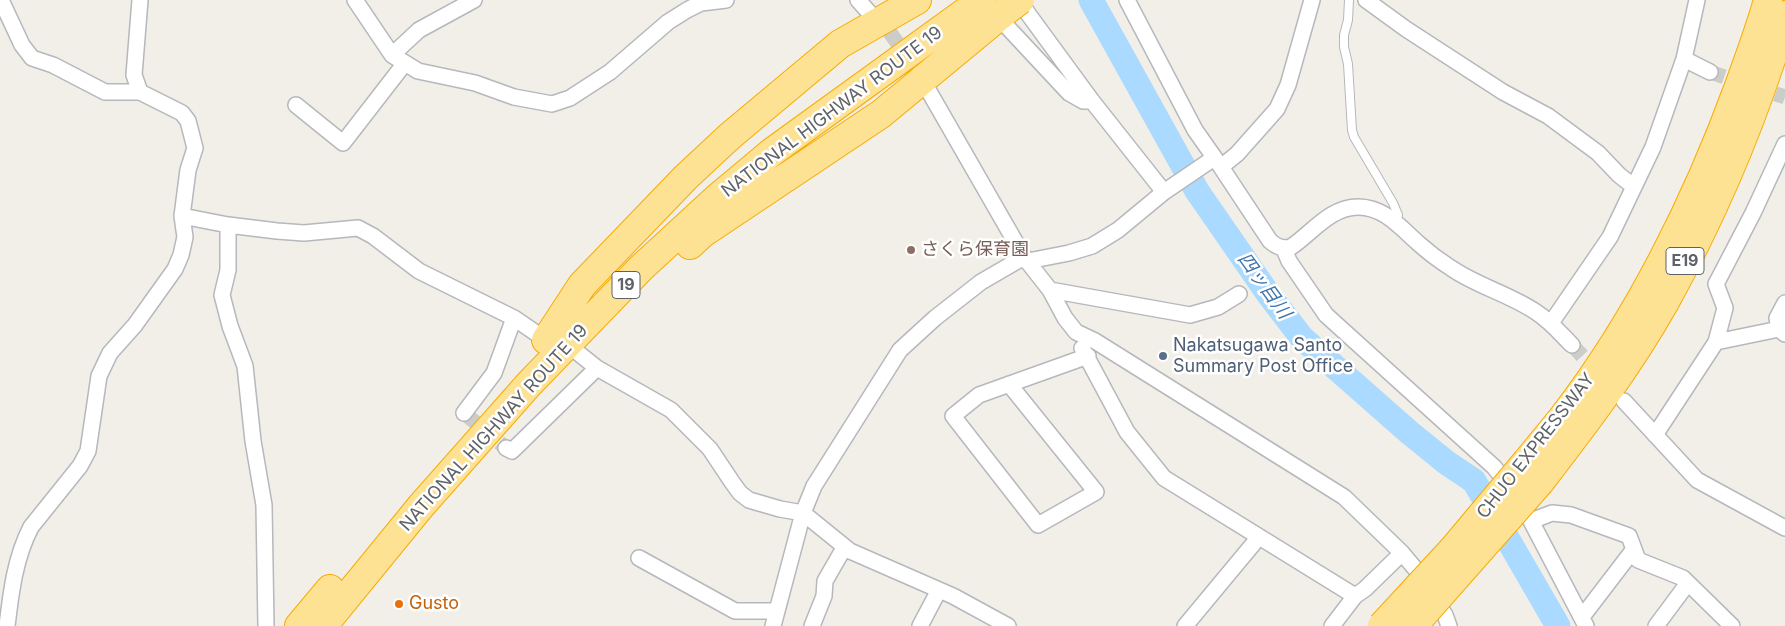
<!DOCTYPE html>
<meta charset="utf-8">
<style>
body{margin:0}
canvas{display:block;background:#f1efe8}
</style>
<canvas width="1785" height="626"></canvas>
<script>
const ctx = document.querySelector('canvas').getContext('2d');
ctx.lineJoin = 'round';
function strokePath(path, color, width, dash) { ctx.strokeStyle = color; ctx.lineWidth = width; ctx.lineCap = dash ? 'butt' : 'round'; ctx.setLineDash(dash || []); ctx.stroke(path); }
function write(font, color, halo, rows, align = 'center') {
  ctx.font = font + ' Inter,"Noto Sans JP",sans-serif'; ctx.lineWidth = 5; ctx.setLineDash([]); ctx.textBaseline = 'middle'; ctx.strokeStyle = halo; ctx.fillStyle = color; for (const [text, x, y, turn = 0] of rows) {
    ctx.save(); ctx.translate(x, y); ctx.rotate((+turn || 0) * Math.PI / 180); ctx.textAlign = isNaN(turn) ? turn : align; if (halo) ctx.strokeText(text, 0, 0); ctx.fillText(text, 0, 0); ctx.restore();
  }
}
const river = new Path2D(`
 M1091,0L1197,191L1269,295L1302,338L1410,433L1447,463L1474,481L1558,626`);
const streetTunnel = new Path2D(`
 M889,31L910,61
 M1710,72L1785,97
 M1572,345L1600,375
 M464,413L506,448`);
const lane = new Path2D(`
 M1349,0L1348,20L1344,35V47L1348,64L1352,130L1354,137L1393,203L1398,215L1396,223`);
const street = new Path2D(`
 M1,0L22,45L32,58L53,65L105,92H140L182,113L188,121L195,148L188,170L182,216L185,237L181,255L175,269L135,325L110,353L99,376L88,451L80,466L31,527C15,558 11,592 7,626
 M140,0L134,75L140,92
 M355,0L392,55L418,71L475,83L514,97L552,104L570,98L610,72L668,22L687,10L701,3L726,0
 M858,0L882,27
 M1019,0L1029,15L1092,101L1164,192
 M1127,0L1195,130L1221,167L1270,241C1277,247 1282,249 1291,247C1312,233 1330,207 1358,207C1384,207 1400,227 1418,243C1428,252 1440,261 1451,268C1477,286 1509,294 1536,312C1550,321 1560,333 1572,345
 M1366,0L1406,29L1503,92L1548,116L1598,153L1619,175L1633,186
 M999,18L1069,93L1083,101H1092
 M392,55L419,30L474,0
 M1684,59L1710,72
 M919,74L1024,257L1050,290L1065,318L1076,332L1095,341L1344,497L1402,553L1423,578L1445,615L1449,626
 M296,105L343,143L405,63
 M1221,167L1237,154L1277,109L1288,85L1312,0
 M182,216L228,225L277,231L304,233L358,228L373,236L419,271L514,318L546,340
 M228,225V270L222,295L230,326L245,366L253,441L264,505L266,626
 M1284,249L1289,261L1326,315L1494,467L1513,491L1531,521L1586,626
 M1028,261L1069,253L1092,246L1118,230L1164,192L1214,158
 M1050,290L1190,315L1218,307L1239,294
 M1551,323L1610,237L1653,147L1684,59L1697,0
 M1779,329L1777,318L1785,303
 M1716,342L1779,329L1785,334
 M1082,348L1127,432L1164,478L1355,596
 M577,352L597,368L671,410L710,449L732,482L740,493L749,500L780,509L803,513L850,551L953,596L1008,626
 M1009,384L1096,492L1038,525L953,416L979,395L1088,356
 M1624,401L1697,480L1785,528
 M464,413L494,373L514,318
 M1655,435L1716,342L1725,308L1716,284L1753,213L1785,144
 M506,448L512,451L597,368
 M1531,521L1552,513L1571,515L1629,536L1638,560L1683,578L1732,626
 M639,558L735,611H777
 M1582,617L1634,549
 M773,626L803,513L814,486L900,350L935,318L981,282L1024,257
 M812,626L824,596L825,581L844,548
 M920,626L939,590
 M1185,626L1259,537
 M1332,626L1355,596L1365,589L1402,553
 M1656,626L1688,583`);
const highway = new Path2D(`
 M690,245L703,233L881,114L1008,9
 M546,340L582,285L686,177L730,136L840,44L917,0
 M1527,461C1539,446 1551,432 1563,417C1638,320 1697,201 1739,86C1749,58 1760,29 1768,0
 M1540,482C1584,425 1629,366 1665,302C1715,211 1756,114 1785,15
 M299,626L330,589
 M323,626L421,506L529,384L641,268L717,198L772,152L982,0`);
const highwayBridge = new Path2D(`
 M1008,9L1020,0
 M1382,626L1454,548L1527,461
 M1413,626L1540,482`);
const markers = [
 [911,250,5,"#8d6e63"],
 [1163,356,5,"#5c6f8a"],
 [399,604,5,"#e8710a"]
];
const shields = [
 [1685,261,38],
 [626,285,28]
];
const shieldNames = [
 ["E19",1685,261],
 ["19",626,285]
];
const streetNames = [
 ["NATIONAL HIGHWAY ROUTE 19",832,112,-37],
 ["NATIONAL HIGHWAY ROUTE 19",494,428,-48],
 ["CHUO EXPRESSWAY",1536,446,-52]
];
const educationNames = [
 ["さくら保育園",921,250]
];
const serviceNames = [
 ["Nakatsugawa Santo",1173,346],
 ["Summary Post Office",1173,367]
];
const foodNames = [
 ["Gusto",409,604]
];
const waterNames = [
 ["四ッ目川",1264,286,54]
];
strokePath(river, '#aadaff', 25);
strokePath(streetTunnel, '#ccccc8', 15, [15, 8]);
strokePath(lane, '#b5b8bc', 10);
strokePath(street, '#b5b8bc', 18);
strokePath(highway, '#f9ab00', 30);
strokePath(lane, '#fff', 8);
strokePath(street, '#fff', 15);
strokePath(highway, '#fde293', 28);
strokePath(highwayBridge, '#f9ab00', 30, []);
strokePath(highwayBridge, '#fde293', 28);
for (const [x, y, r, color] of markers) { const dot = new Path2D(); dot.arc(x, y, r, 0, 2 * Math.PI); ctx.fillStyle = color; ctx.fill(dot); strokePath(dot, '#fff', 2); }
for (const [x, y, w] of shields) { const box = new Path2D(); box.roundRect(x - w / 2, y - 13.5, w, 27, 4); ctx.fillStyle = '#fff'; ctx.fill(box); strokePath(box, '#5f6368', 1); }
write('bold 16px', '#5f6368', null, shieldNames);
write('18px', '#5f6368', '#fff', streetNames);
write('18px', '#785e54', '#fff', educationNames, 'left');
write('18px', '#4e5e75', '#fff', serviceNames, 'left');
write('18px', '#c56008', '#fff', foodNames, 'left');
write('italic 19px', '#4174aa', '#fff', waterNames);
</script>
